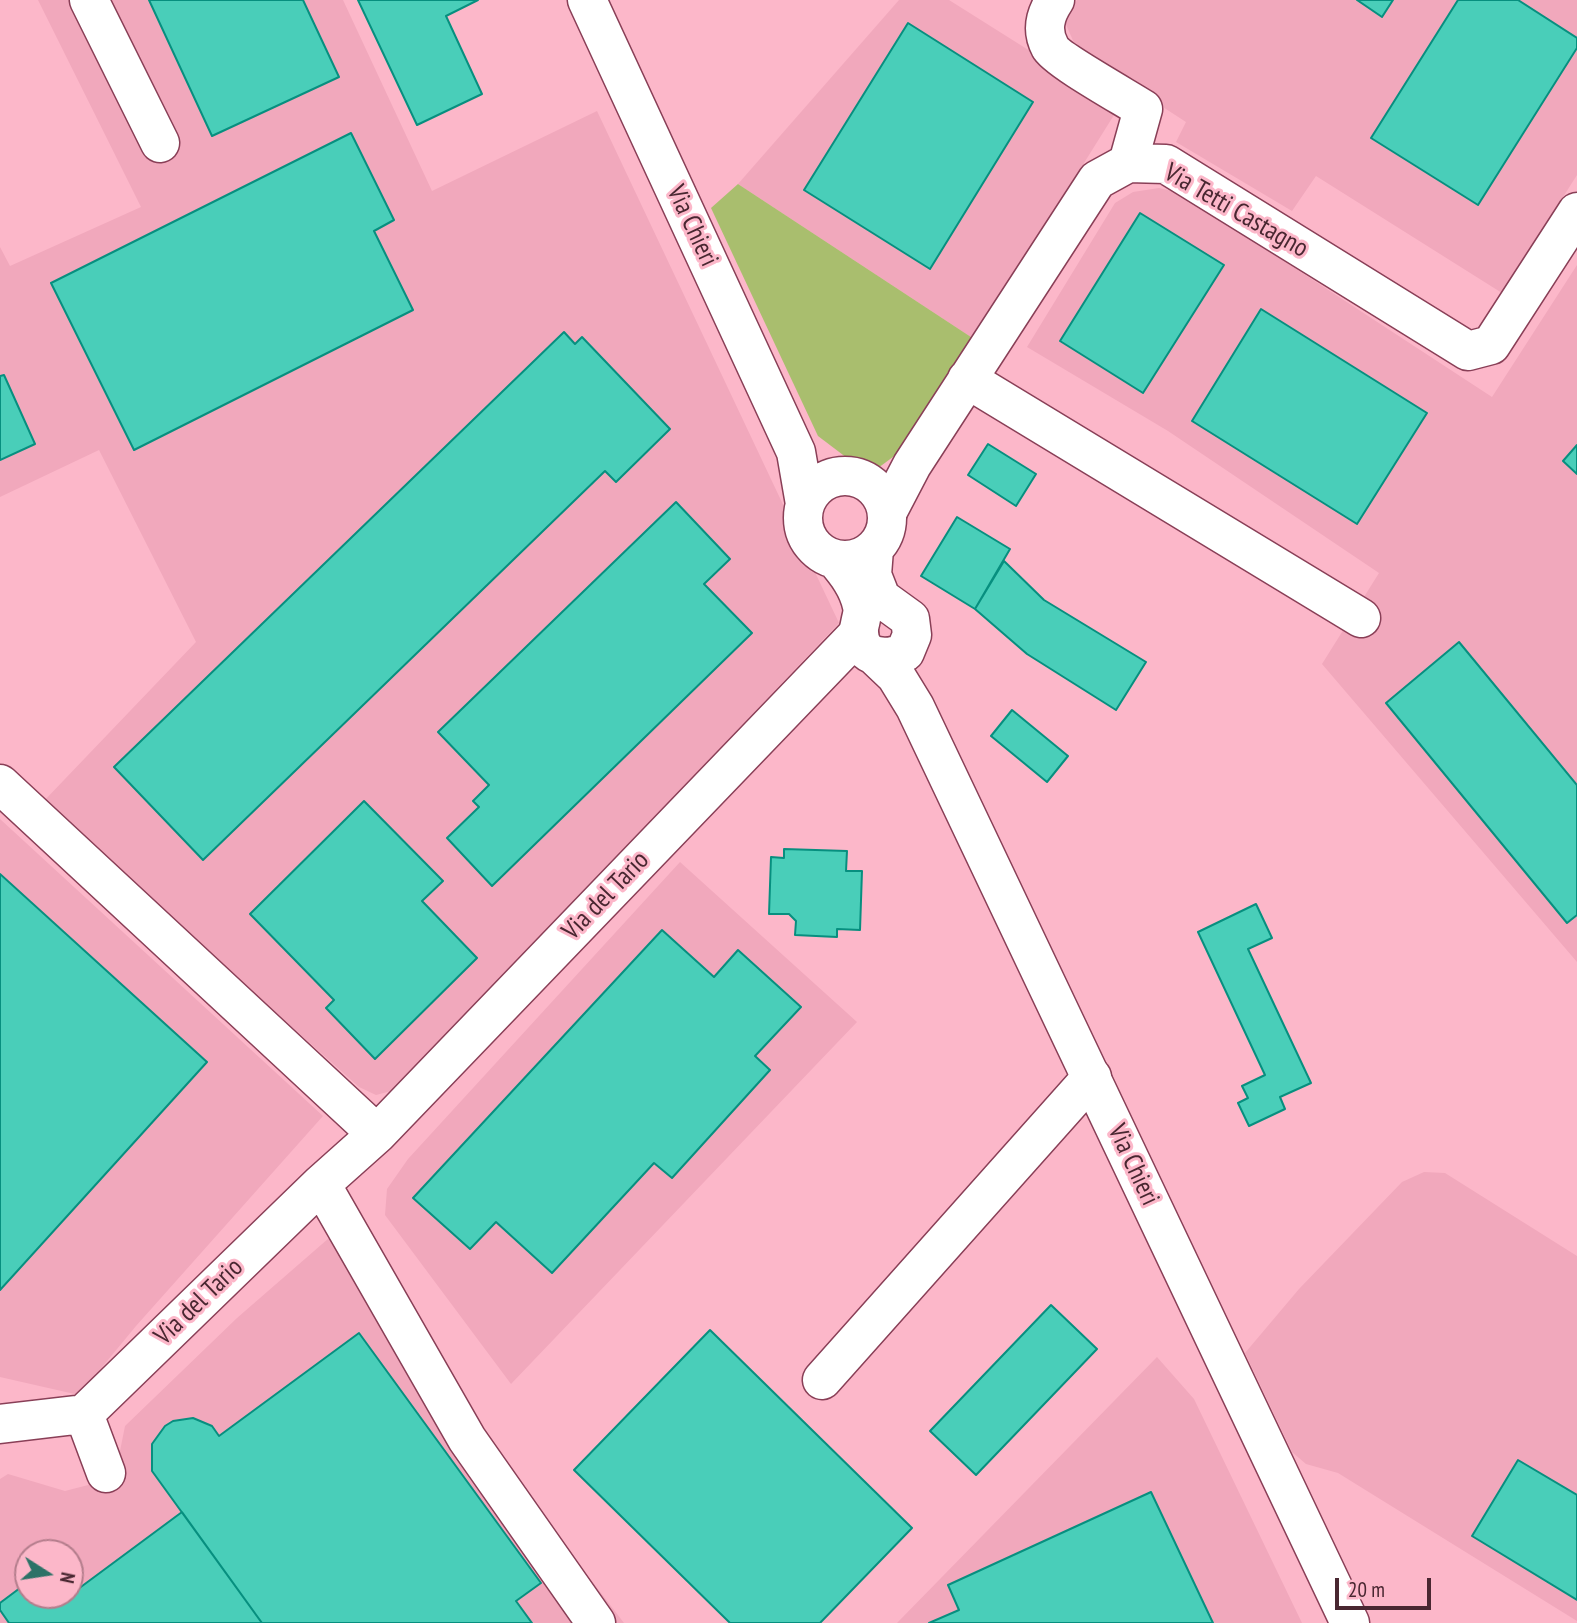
<!DOCTYPE html>
<style>
body{margin:0}
#map{position:relative;width:1577px;height:1623px;overflow:hidden;background:#fcb7c9;font-family:"PT Sans Narrow",sans-serif}
canvas{display:block}
.north{position:absolute;left:14px;top:1539px;width:70px;height:70px;box-sizing:border-box;background:#fcb7c9;border:2px solid #b47d8c;border-radius:50%;rotate:102deg;font-size:19px;font-weight:700;line-height:28px;text-align:center;color:#492731}
.north::after{content:'';display:block;margin:auto;width:24px;height:32px;background:#2d7267;clip-path:polygon(50% 0,100% 100%,50% 72%,0 100%)}
.scale{position:absolute;left:1335px;top:1578px;width:96px;height:32px;box-sizing:border-box;border:4px solid #492731;border-top:0;padding-left:9px;font-size:21px;line-height:24px;white-space:nowrap;color:#492731;-webkit-text-stroke:5px #fcb7c9;paint-order:stroke}
</style>
<div id="map">
<canvas width="1577" height="1623"></canvas>
<div class="north">N</div>
<div class="scale">20 m</div>
</div>
<script>
const ctx = document.querySelector('canvas').getContext('2d');
ctx.lineJoin = 'round';
function paint(path, color) { ctx.fillStyle = color; ctx.fill(path, 'evenodd'); }
function strokePath(path, color, width, dash) { ctx.strokeStyle = color; ctx.lineWidth = width; ctx.lineCap = dash ? 'butt' : 'round'; ctx.setLineDash(dash || []); ctx.stroke(path); }
function write(font, color, halo, rows, align = 'center') {
  ctx.font = font + ' "PT Sans Narrow",sans-serif'; ctx.lineWidth = 6; ctx.setLineDash([]); ctx.textBaseline = 'middle'; ctx.strokeStyle = halo; ctx.fillStyle = color; for (const [text, x, y, turn = 0] of rows) {
    ctx.save(); ctx.translate(x, y); ctx.rotate((+turn || 0) * Math.PI / 180); ctx.textAlign = isNaN(turn) ? turn : align; if (halo) ctx.strokeText(text, 0, 0); ctx.fillText(text, 0, 0); ctx.restore();
  }
}
const built = new Path2D(`
 M38,0H343L432,191L597,111L839,623L395,1090L376,1095L359,1087L42,803L196,642L99,450L0,497V247L10,266L141,207Z
 M899,0H949L1119,107L974,339L738,184Z
 M1077,0H1577V175L1502,293L1316,176L1292,211L1176,142L1186,122L1078,52L1064,20Z
 M1159,188L1180,193L1492,397L1577,265V962L1322,664L1379,573L1168,431L1027,347L1115,203L1133,192Z
 M0,819L323,1116L136,1326L79,1395L0,1377Z
 M680,862L857,1022L511,1384L385,1215L387,1189L408,1159Z
 M1424,1172L1445,1173L1577,1256V1621L1338,1473L1306,1464L1292,1452L1245,1353L1299,1289L1402,1182Z
 M329,1238L624,1623H0V1479L8,1474L65,1491L92,1484L118,1461L125,1426L237,1318ZM28,1553H70V1595H28Z
 M1157,1357L1194,1399L1302,1623H897Z`);
const green = new Path2D(`
 M738,184L974,339L897,454L878,468L851,461L818,436L711,208Z`);
const building = new Path2D(`
 M149,0H303L339,77L212,136Z
 M358,0H478L446,16L482,94L417,125Z
 M1357,0H1393L1382,17Z
 M1458,0H1518L1577,38V48L1478,205L1371,138Z
 M908,23L1033,102L930,269L804,190Z
 M351,133L394,220L374,231L413,310L134,450L51,283Z
 M1140,213L1224,265L1143,393L1060,341Z
 M1261,309L1427,413L1357,524L1192,421Z
 M564,332L575,344L582,337L670,429L616,482L605,471L203,860L114,767Z
 M4,375L35,444L0,460V376Z
 M988,444L1036,474L1016,506L968,475Z
 M1577,445V474L1563,461Z
 M676,502L730,559L704,584L752,633L492,886L447,838L479,807L473,801L489,785L438,732Z
 M957,517L1010,549L975,609L921,576Z
 M1004,561L1044,600L1146,662L1116,710L1027,654L975,609Z
 M1459,642L1577,785V915L1567,923L1386,703Z
 M1012,710L1068,756L1047,782L991,736Z
 M364,801L443,881L422,901L477,958L375,1059L326,1008L334,1000L250,914Z
 M784,849L847,851L846,871H862L860,930L837,929V937L795,935L796,921L789,914H769L771,857L784,858Z
 M0,874L207,1062L0,1290Z
 M1256,904L1272,938L1248,949L1311,1083L1280,1097L1285,1109L1249,1126L1238,1103L1248,1098L1242,1086L1265,1075L1198,932Z
 M662,930L714,977L738,950L801,1007L755,1056L770,1070L672,1178L654,1163L552,1273L496,1222L470,1249L413,1198Z
 M1051,1305L1097,1349L976,1475L930,1431Z
 M710,1330L912,1528L820,1623H730L574,1470Z
 M359,1333L541,1583L516,1601L532,1623H262L152,1471V1444L165,1426L173,1421L193,1418L212,1426L219,1436Z
 M1518,1460L1577,1495V1600L1472,1536Z
 M1151,1492L1213,1623H929L959,1610L948,1585Z
 M182,1512L262,1623H9L0,1610V1603L28,1582V1595H58L61,1599L70,1595Z`);
const minor = new Path2D(`
 M89,0L160,143
 M1055,0C1045,15 1041,30 1050,47C1056,59 1126,98 1143,109L1128,163
 M967,379L1361,618
 M888,511L912,465L1097,180L1128,163L1166,164L1468,351L1491,345L1577,212
 M0,784L377,1134
 M321,1184L467,1439L596,1623
 M822,1380L1092,1077
 M84,1414L106,1473
 M0,1424L84,1414L321,1184L377,1134L859,633`);
const major = new Path2D(`
 M587,0L796,452L805,504
 M803 518a42 42 0 1 1 84 0a42 42 0 1 1-84 0Z
 M835,559C847,573 858,587 862,606C864,616 858,624 859,633C861,660 887,660 905,652L912,635L910,619L881,598L872,575L874,549
 M876,657L896,676L915,707L1350,1623`);
const streetNames = [
 ["Via Tetti Castagno",1236,211,30],
 ["Via Chieri",692,226,65],
 ["Via del Tario",606,896,-46],
 ["Via Chieri",1133,1165,65],
 ["Via del Tario",199,1302,-44]
];
paint(built, '#f1a8bc');
paint(green, '#a9be6e');
paint(building, '#49ceb9');
strokePath(building, '#078f7f', 2);
strokePath(minor, '#893f57', 41);
strokePath(major, '#893f57', 41);
strokePath(minor, '#fff', 38);
strokePath(major, '#fff', 38);
write('26px', '#492731', '#fcb7c9', streetNames);
</script>
